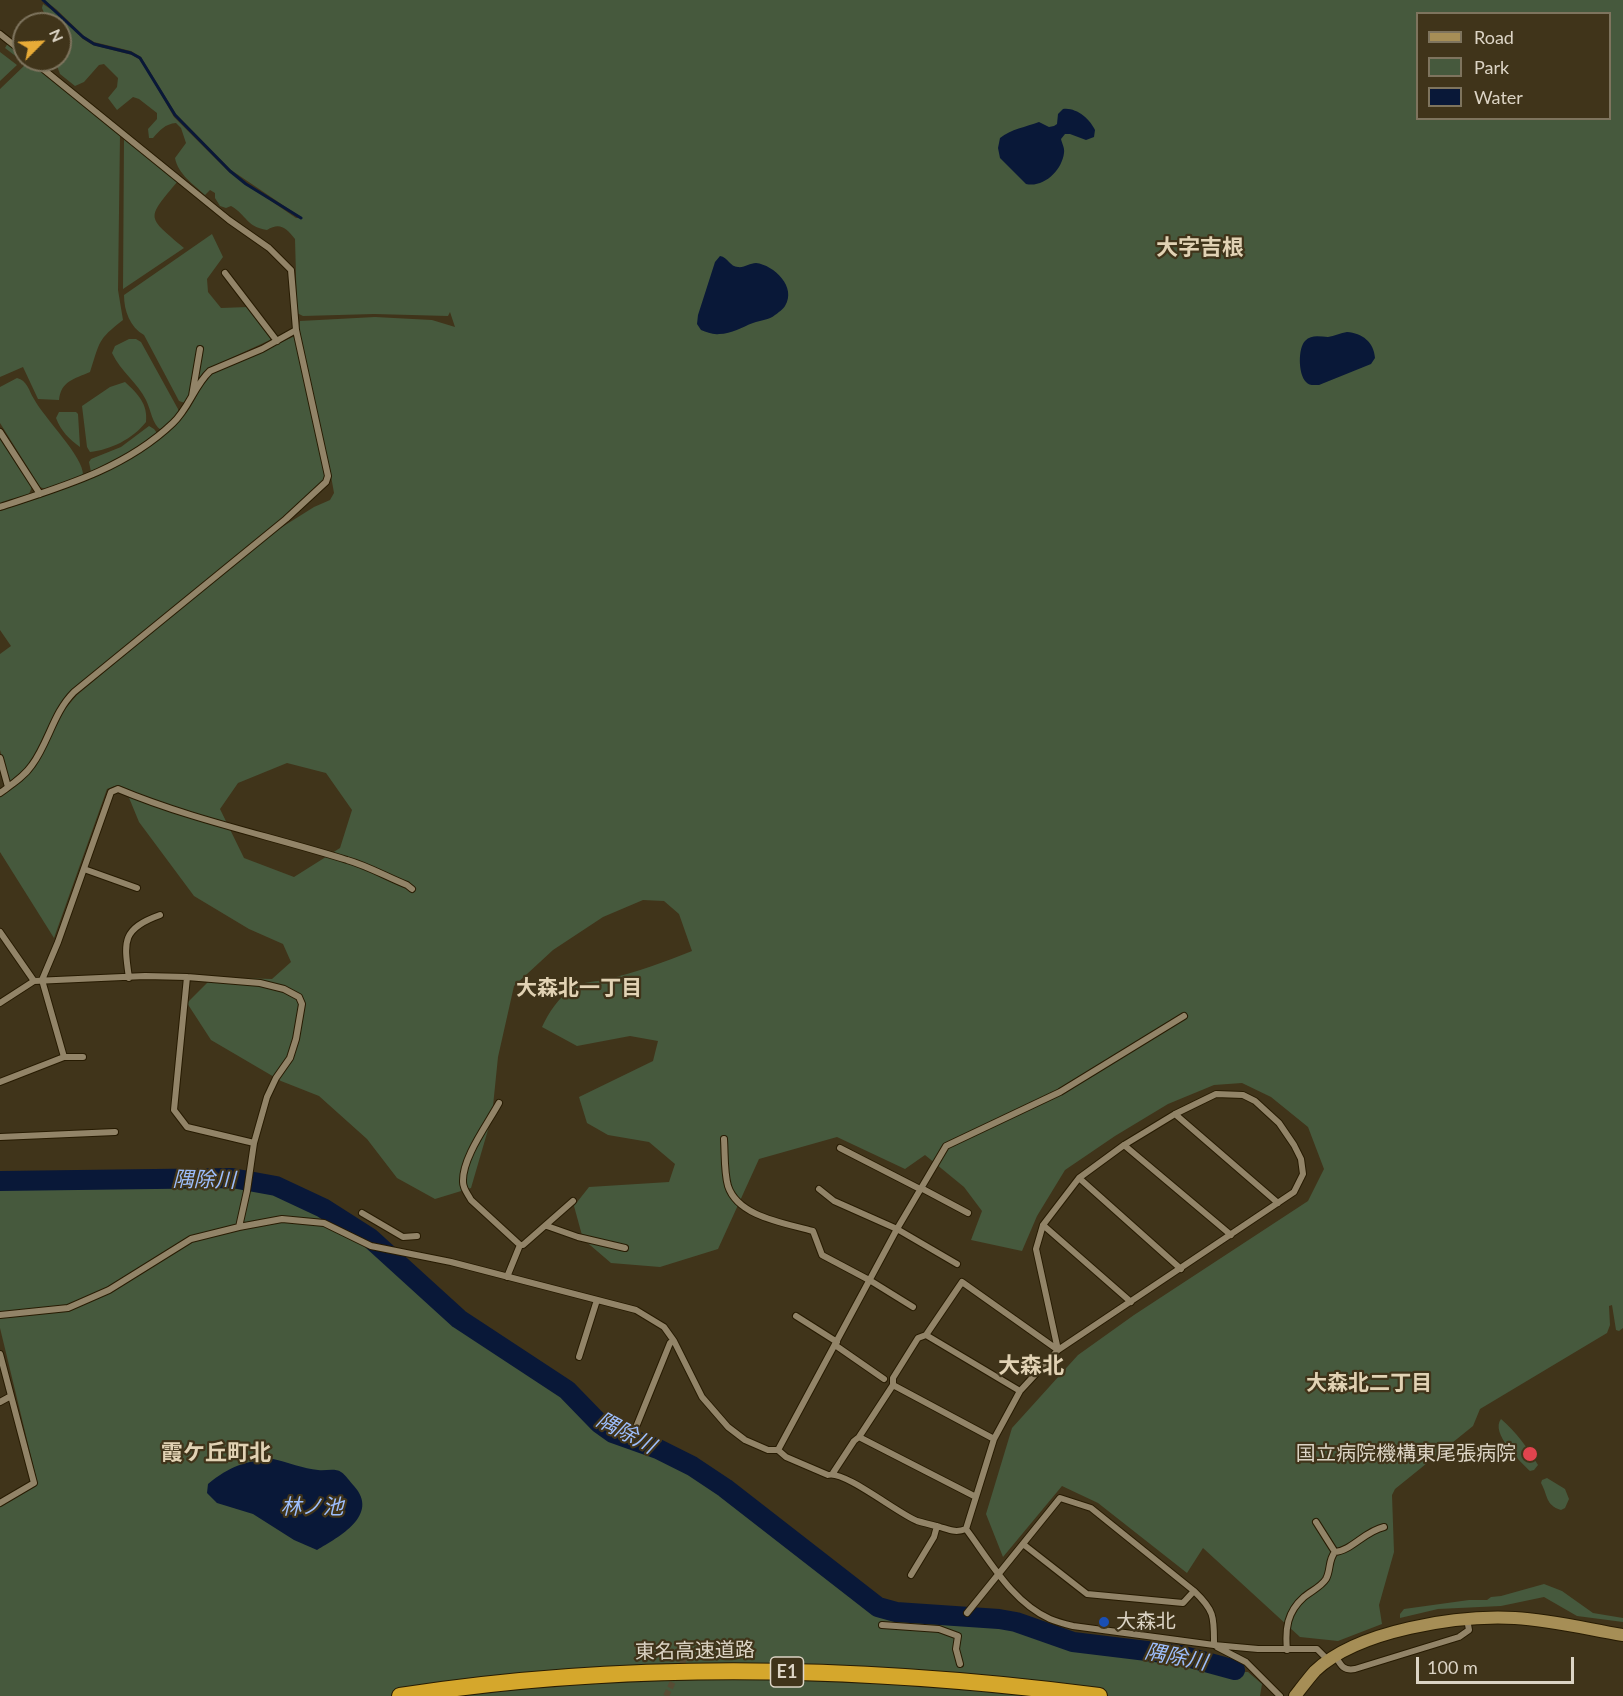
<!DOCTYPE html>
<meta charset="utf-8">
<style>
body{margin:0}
#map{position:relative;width:1623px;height:1696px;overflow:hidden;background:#40341a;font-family:Lato,sans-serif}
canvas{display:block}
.legend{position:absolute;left:1416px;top:12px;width:195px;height:108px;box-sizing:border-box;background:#40341a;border:2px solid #7e745e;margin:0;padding:8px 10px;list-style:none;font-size:18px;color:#dcd4c5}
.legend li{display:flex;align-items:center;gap:12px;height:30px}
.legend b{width:30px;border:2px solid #7e745e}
.north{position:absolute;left:12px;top:12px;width:60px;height:60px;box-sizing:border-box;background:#40341a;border:2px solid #7e745e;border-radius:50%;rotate:66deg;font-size:16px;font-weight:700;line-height:24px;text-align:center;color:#dcd4c5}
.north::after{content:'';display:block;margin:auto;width:21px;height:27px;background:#e8ab37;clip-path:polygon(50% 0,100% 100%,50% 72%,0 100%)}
.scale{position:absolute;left:1416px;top:1657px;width:158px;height:27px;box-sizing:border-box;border:3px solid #dcd4c5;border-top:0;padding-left:8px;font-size:18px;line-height:21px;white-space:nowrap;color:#dcd4c5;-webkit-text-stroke:4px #40341a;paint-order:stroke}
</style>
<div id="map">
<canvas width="1623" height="1696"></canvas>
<ul class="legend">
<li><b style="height:8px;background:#a68e56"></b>Road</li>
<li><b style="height:16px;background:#46593d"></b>Park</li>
<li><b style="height:16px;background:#091838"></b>Water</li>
</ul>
<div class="north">N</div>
<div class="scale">100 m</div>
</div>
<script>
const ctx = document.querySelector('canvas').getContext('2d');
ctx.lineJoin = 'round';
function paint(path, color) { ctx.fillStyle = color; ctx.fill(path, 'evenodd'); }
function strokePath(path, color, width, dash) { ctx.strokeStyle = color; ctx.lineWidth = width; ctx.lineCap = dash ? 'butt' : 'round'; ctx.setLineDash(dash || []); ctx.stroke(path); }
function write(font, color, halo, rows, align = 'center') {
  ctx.font = font + ' Lato,"Noto Sans JP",sans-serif'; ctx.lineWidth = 4.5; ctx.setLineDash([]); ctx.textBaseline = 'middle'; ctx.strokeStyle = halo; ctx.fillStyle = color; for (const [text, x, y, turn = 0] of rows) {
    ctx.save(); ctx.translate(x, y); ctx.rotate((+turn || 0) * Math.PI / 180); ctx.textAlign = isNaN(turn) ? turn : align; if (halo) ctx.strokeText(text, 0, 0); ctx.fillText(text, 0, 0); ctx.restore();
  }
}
const green = new Path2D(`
 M44,0H1623V1328L1619,1331L1616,1330L1612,1305L1609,1306L1610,1325L1607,1333L1480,1409L1473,1426L1395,1489L1392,1495L1394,1552L1379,1605L1382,1624L1338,1641L1300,1637L1203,1548L1187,1573L1098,1503L1062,1486L1003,1557L986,1514L1012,1428L1078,1355L1134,1315L1308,1201L1324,1169L1308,1127L1271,1097L1242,1083L1214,1085L1168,1104L1115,1136L1065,1170L1037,1216L1022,1251L971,1240L982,1211L964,1187L925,1155L905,1169L837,1137L759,1159L718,1249L660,1267L611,1263L583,1239L574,1206L589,1187L669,1182L675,1164L649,1142L608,1135L587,1123L579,1097L653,1061L658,1041L630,1036L577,1046L542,1027C549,1012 558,998 573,988C583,981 597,982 608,979C637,972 665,962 692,951L679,914L664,901L643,900L603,917L553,950L514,986L498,1057L492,1116L471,1188L435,1199L397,1178L367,1139L319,1096L281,1081L211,1040L187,1003L209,981L237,978L272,979L291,962L283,944L249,929L194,896L139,822L125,788L115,786L107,789L54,938L0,852V796L32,771L59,716L77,695L263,539L314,507L330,500L334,493L331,476L299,328L300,321L375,317L432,320L455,327L450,312L448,316L374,314L303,316L297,313L295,239C286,228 280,222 267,230C245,226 248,216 231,206L226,208L220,206L215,198V193L210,190L205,195C193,184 178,174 175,158L186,143L181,128L176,123C165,124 160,130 153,138H149L148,129L157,119V113L139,99L133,97L117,110L108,98L117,87L118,78L104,64L99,65L84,82L75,86L60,74L57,66L67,53L71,41L60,28V24C48,24 46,17 42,8L43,4L55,12L83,39L93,45L132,55L139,59L145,67L174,117L229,172L296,218H302L231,170L176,114L141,57L131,51L94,42L84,36L56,9ZM1418,14H1610V118H1418ZM287,763L326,773L352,810L340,848L294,877L244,858L220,809L238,783Z
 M8,43L24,56V60H29L120,135L118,290L123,320C97,340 100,342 90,372C74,379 61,381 59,400L38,399L23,367L0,377V89L26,64L5,48Z
 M0,52L17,65L0,81Z
 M124,138L178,181C145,220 147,216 184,248L123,289Z
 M212,234L223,257L207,279L208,292L221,308L248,307L270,337V340L207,369L185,403L179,401L144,335C130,327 124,311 124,295Z
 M295,336L325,475L323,481L281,520L70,692C52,712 45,738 31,761C26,769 18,775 11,781L8,780L0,750V654L11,646L0,630V511C67,488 131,471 182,418C195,405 199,385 213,373Z
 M129,339H136L141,342L178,409V414L161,430C152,424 151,410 146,400C138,383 121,372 112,353L115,346Z
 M17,378C27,380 29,391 34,399C44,418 84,457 83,475L45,489L40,487L0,423V387Z
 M125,382C138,394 148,404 146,422C133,439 110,450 90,452L87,447L82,406L110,387Z
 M59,412H76L78,414L80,447C69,439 61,431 56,418Z
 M149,426L154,429L157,433L128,453L91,472L89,462L91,459L121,447Z
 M0,437L32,487L29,494L0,504Z
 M48,1180H208L262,1185L323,1211L397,1256L454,1314L569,1396L615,1443L634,1440L655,1442L693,1462L741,1496L892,1615L1017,1626L1084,1646L1181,1658L1233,1672H1248L1262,1684L1260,1696H0V1503L36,1477L0,1328V1182Z
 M1501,1419C1516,1432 1528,1448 1538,1465L1534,1470L1530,1471C1520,1461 1490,1433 1501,1419Z
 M1547,1478L1565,1489L1569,1499L1565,1508L1561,1510C1545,1505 1548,1495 1541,1483L1542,1480Z
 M1544,1584L1562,1591L1593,1613L1623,1618V1622L1577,1616L1544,1597L1501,1606L1438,1609L1400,1618V1614L1404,1609L1469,1600H1487L1491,1597L1501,1596Z`);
const water = new Path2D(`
 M1063,109C1076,107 1090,119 1095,130L1094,137L1086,140L1070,134H1065L1061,139C1062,144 1065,148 1064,153C1062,170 1044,188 1026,184L1000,158L998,148L1000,138C1011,129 1026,127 1039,122L1049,127L1054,126L1057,124L1058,114Z
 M720,256C728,257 730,267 738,267C744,268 750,263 756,263C774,265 797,287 785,306C783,309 778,313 775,315C769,320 761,320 753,323C742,327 732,334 719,334C713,335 707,332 701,330L697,324L698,315L715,262Z
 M1347,332C1362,333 1374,342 1375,358L1371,364L1319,385C1314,385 1309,386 1306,382C1298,374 1298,348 1305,341C1312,334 1320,337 1328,337C1334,336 1341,333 1347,332Z
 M273,1459C287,1462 304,1469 318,1470C326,1471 335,1468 341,1472C346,1475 350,1482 354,1486C380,1515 339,1537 317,1550L294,1540L253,1514L217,1503L207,1493L208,1484C230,1466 245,1461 273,1459Z`);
const stream = new Path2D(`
 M43,0L83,37L94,44L131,53L140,58L175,115L230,171L246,184L301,218`);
const river = new Path2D(`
 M0,1181L232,1178L276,1186L323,1208L370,1238L459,1319L567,1390L599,1423L613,1433L658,1449L692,1466L725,1488L878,1607L896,1612L999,1619L1016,1622L1073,1642L1180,1655L1235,1670`);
const streetTunnel = new Path2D(`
 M666,1696L686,1655`);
const street = new Path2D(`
 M0,34L24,53
 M225,273L277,341
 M192,396L200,349
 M0,432L40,494
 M0,507C61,487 125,469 173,423C189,408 194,386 210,371L262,349L296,330
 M0,758L8,787
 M0,793C11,785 24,777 32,765C49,742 53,713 74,692L286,519L326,482L328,476L296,330L291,270L269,248L229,220L32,60
 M84,869L137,888
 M0,932L34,981
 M187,977L174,1110L187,1127L254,1143L247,1191L239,1227
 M129,978C124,942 121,929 160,915
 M0,1003L34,981L145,976L187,977L260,983L284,989L299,997L302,1004L296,1039L290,1058L276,1078L267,1097L254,1143
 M64,1057H83
 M0,1082L64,1057L42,980L58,942L111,792L118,789C192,820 271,836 347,860C368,866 387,877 407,885L412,889
 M499,1103C487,1125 462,1158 463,1182C463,1189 468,1194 471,1200L520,1245L507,1277
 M1175,1114L1278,1203
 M0,1137L115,1132
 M724,1139C725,1154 724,1172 728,1186C738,1217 785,1223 813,1231L822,1255L871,1281L913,1307
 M1124,1145L1231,1235
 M840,1148L920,1189
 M1079,1178L1181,1269
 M921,1188L968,1213
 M819,1189L834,1201L897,1229
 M362,1213L403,1237L417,1236
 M1043,1225L1131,1302
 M547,1226L578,1237L625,1248
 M897,1229L957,1264
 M520,1245H523L573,1201
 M0,1315L68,1308L109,1290L191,1239L239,1227L282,1219L324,1223L371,1246L451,1262L636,1310L664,1327L674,1341L702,1397L728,1427L745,1440L768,1450H778L786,1457L828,1475C844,1470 897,1513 917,1521C924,1523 932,1525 940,1527C950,1530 956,1533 966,1529
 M796,1316L837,1342
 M926,1335L1020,1391
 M835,1345L884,1379
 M0,1354L34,1483L0,1503
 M579,1357L597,1300
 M893,1385V1378L918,1338L926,1335L962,1282L1058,1350
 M0,1402L11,1396
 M632,1437L670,1343L674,1341
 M778,1450L897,1229L946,1146L1060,1092L1184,1016
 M833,1473L854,1441L859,1437
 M976,1497L859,1437L893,1385L994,1439
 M966,1529L994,1439L1020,1391L1058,1350L1294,1192L1303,1174L1301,1159L1294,1145L1279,1123L1255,1101L1243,1095L1216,1094L1175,1114L1124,1145L1079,1178L1043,1225L1036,1249L1058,1350
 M966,1529C990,1561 1012,1602 1050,1619C1057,1622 1065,1624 1073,1626L1214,1645L1258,1649H1317L1328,1660
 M1023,1544L1087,1594L1183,1603L1194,1591
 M1335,1552C1351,1551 1365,1531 1384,1527
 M911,1575L934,1537L937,1526
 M967,1613L1060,1498L1091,1508L1194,1591C1215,1611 1214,1617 1214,1645
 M882,1625L939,1629L958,1636L956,1649L960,1664
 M1217,1647L1246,1662L1280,1696
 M1287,1650C1285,1629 1287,1612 1304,1597C1311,1591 1321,1587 1326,1579C1331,1570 1328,1560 1335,1552L1316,1522
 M1336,1657C1341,1666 1344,1671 1355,1669L1459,1637L1469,1630L1467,1619`);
const secondary = new Path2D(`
 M1295,1696C1302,1687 1308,1679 1315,1671C1358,1630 1458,1615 1515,1618C1551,1620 1587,1629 1623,1635`);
const highway = new Path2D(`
 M400,1696C631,1660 867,1666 1099,1696`);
const markers = [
 [1530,1454,8,"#e0444e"],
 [1104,1622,6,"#1a4fb4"]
];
const shields = [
 [787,1672,33]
];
const shieldNames = [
 ["E1",787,1672]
];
const poiNames = [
 ["国立病院機構東尾張病院",1516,1454],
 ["大森北",1116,1622,"left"]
];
const streetNames = [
 ["東名高速道路",695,1651,-1]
];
const neighbourhoodNames = [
 ["大森北一丁目",579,988],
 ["大森北二丁目",1369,1383]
];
const waterNames = [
 ["隅除川",204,1180,1],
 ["隅除川",626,1433,28],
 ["林ノ池",312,1507],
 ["隅除川",1176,1657,11]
];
const quarterNames = [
 ["大字吉根",1200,248],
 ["大森北",1031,1366],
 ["霞ケ丘町北",216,1453]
];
paint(green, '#46593d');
paint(water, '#091838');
strokePath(stream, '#091838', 3);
strokePath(river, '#091838', 20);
strokePath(streetTunnel, '#574c34', 6, [6, 3]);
strokePath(street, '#271b02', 8);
strokePath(secondary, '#271b02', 14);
strokePath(highway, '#271b02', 18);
strokePath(street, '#928468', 6);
strokePath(secondary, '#a68e56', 12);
strokePath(highway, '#d5a72c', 16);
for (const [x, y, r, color] of markers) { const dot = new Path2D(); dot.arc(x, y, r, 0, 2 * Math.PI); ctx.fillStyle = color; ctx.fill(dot); strokePath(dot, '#40341a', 2); }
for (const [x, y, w] of shields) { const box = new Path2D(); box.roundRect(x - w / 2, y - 15, w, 30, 4.5); ctx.fillStyle = '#40341a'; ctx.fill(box); strokePath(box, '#dcd4c5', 1.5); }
write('bold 18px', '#dcd4c5', null, shieldNames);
write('20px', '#dcd4c5', '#40341a', poiNames, 'right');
write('20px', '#dcd4c5', '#40341a', streetNames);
write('bold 21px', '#e1d2b4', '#40341a', neighbourhoodNames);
write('italic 21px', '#9dbefc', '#40341a', waterNames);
write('bold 22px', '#e1d2b4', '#40341a', quarterNames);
</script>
